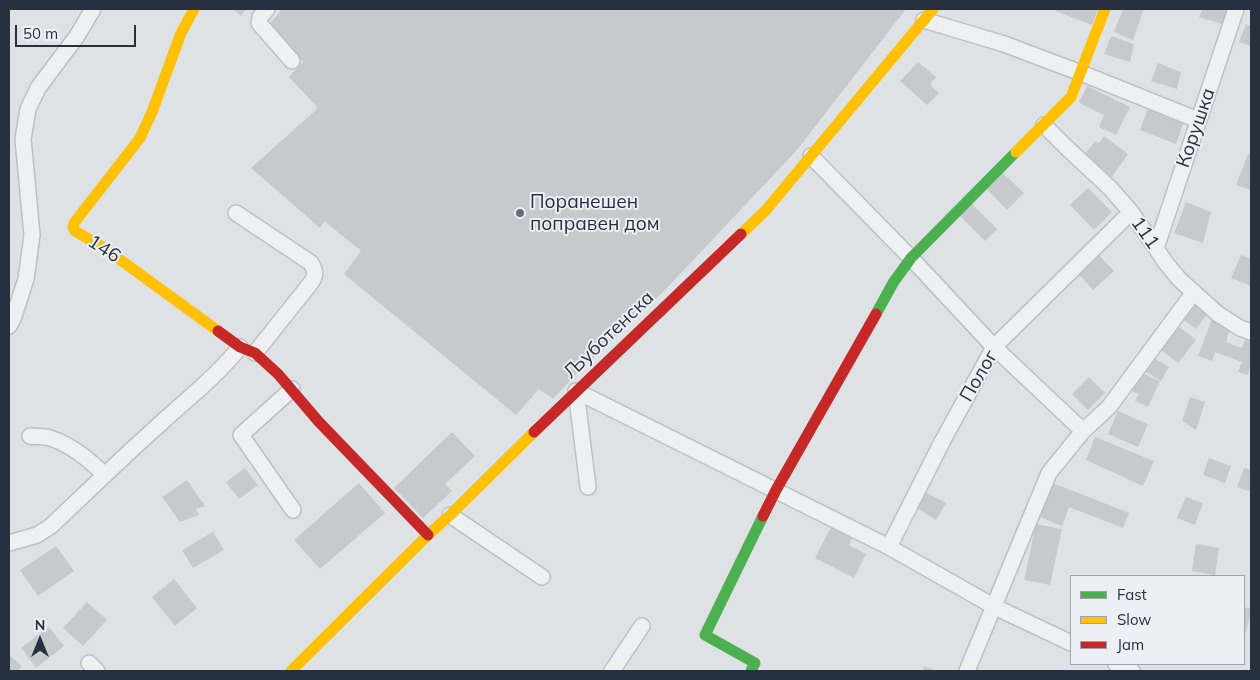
<!DOCTYPE html>
<meta charset="utf-8">
<style>
body{margin:0}
#map{position:relative;width:1260px;height:680px;overflow:hidden;background:#dfe2e5;font-family:Mulish,sans-serif}
canvas{display:block}
.frame{position:absolute;inset:0;border:10px solid #26303f;pointer-events:none}
.legend{position:absolute;left:1070px;top:575px;width:175px;height:90px;box-sizing:border-box;background:#ecf0f5;border:1px solid #9da3ac;margin:0;padding:6px 9px;list-style:none;font-size:15px;color:#26303f}
.legend li{display:flex;align-items:center;gap:10px;height:25px}
.legend b{width:25px;border:1px solid #9da3ac}
.north{position:absolute;left:15px;top:615px;width:50px;height:50px;-webkit-text-stroke:4px #ecf0f5;paint-order:stroke;rotate:0deg;font-size:14px;font-weight:700;line-height:20px;text-align:center;color:#26303f}
.north::after{content:'';display:block;margin:auto;width:18px;height:22px;background:#26303f;clip-path:polygon(50% 0,100% 100%,50% 72%,0 100%)}
.scale{position:absolute;left:15px;top:25px;width:121px;height:22px;box-sizing:border-box;border:2px solid #26303f;border-top:0;padding-left:6px;font-size:15px;line-height:18px;white-space:nowrap;color:#26303f;-webkit-text-stroke:4px #ecf0f5;paint-order:stroke}
</style>
<div id="map">
<canvas width="1260" height="680"></canvas>
<div class="frame"></div>
<ul class="legend">
<li><b style="height:6px;background:#4caf50"></b>Fast</li>
<li><b style="height:6px;background:#ffc107"></b>Slow</li>
<li><b style="height:6px;background:#c62828"></b>Jam</li>
</ul>
<div class="north">N</div>
<div class="scale">50 m</div>
</div>
<script>
const ctx = document.querySelector('canvas').getContext('2d');
ctx.lineJoin = 'round';
function paint(path, color) { ctx.fillStyle = color; ctx.fill(path, 'evenodd'); }
function strokePath(path, color, width, dash) { ctx.strokeStyle = color; ctx.lineWidth = width; ctx.lineCap = dash ? 'butt' : 'round'; ctx.setLineDash(dash || []); ctx.stroke(path); }
function write(font, color, halo, rows, align = 'center') {
  ctx.font = font + ' Mulish,sans-serif'; ctx.lineWidth = 4; ctx.setLineDash([]); ctx.textBaseline = 'middle'; ctx.strokeStyle = halo; ctx.fillStyle = color; for (const [text, x, y, turn = 0] of rows) {
    ctx.save(); ctx.translate(x, y); ctx.rotate((+turn || 0) * Math.PI / 180); ctx.textAlign = isNaN(turn) ? turn : align; if (halo) ctx.strokeText(text, 0, 0); ctx.fillText(text, 0, 0); ctx.restore();
  }
}
const building = new Path2D(`
 M233,9H246L241,16Z
 M282,9H906L797,150L665,290L578,372L553,399L539,389L516,415L344,274L361,251L324,221L320,228L251,168L318,108L289,77L303,62L269,25Z
 M1057,9H1098L1092,25L1056,11Z
 M1123,9H1144L1133,40L1114,32Z
 M1203,9H1229L1225,25L1199,17Z
 M1246,24L1251,26V46L1239,42Z
 M1111,36L1134,44L1130,62L1104,54Z
 M918,62L936,77L930,84L939,93L927,105L900,81Z
 M1158,63L1181,72L1177,89L1151,81Z
 M1087,86L1130,107L1116,135L1099,127L1104,115L1079,103Z
 M1149,106L1185,119L1176,144L1140,130Z
 M1104,136L1128,154L1112,177L1083,157L1095,141L1099,143Z
 M1248,154L1251,155V190L1236,185Z
 M1003,173L1024,193L1007,210L987,189Z
 M1088,188L1112,212L1094,230L1070,205Z
 M1186,202L1211,212L1203,243L1174,233Z
 M971,203L997,229L985,241L959,215Z
 M1096,252L1114,271L1093,290L1076,271Z
 M1241,255L1251,259V286L1231,278Z
 M1192,297L1210,310L1196,329L1178,316Z
 M1212,319L1231,326L1226,342L1242,348L1246,336L1251,338V365L1248,375L1238,372L1242,362L1215,352L1212,361L1198,356Z
 M1174,323L1196,340L1178,363L1156,346Z
 M1151,356L1169,367L1161,381L1143,370Z
 M1138,371L1160,381L1148,407L1135,401L1139,394L1129,390Z
 M1089,377L1105,393L1088,410L1072,394Z
 M1190,397L1205,402L1196,430L1182,421Z
 M1118,411L1148,424L1138,447L1108,434Z
 M452,432L475,456L445,484L452,491L423,518L394,488Z
 M1095,437L1154,461L1143,486L1086,460Z
 M1209,458L1231,466L1225,483L1203,475Z
 M245,468L258,485L239,499L226,482Z
 M1244,468L1251,470V492L1237,487Z
 M187,480L205,506L196,509L199,515L180,522L162,497Z
 M359,483L385,513L320,569L294,540Z
 M1053,483L1129,513L1123,528L1069,507L1062,526L1040,517Z
 M922,490L946,503L936,520L913,506Z
 M1186,497L1203,503L1195,525L1177,518Z
 M1036,524L1062,529L1050,585L1024,580Z
 M831,527L852,538L849,545L866,554L854,578L815,558Z
 M213,532L224,550L193,568L182,550Z
 M1196,544L1219,548L1215,575L1192,571Z
 M56,546L74,571L38,596L20,570Z
 M174,579L197,608L175,626L152,597Z
 M87,602L107,620L83,646L63,628Z
 M1244,607L1251,609V614L1244,637Z
 M49,627L64,646L36,668L21,648Z
 M9,655L22,666L18,671H9Z
 M924,666L937,671H922Z`);
const street = new Path2D(`
 M267,9L260,17L259,23L292,61
 M924,20L1004,44L1081,73L1198,120
 M1044,125L1066,147L1110,188L1131,212L1156,248L1165,262L1180,280L1218,314L1240,328L1251,332
 M811,156L911,258L994,347L1083,431
 M236,213L311,263C316,272 316,276 310,284L255,353
 M1156,248L1236,9
 M9,326L13,319L26,279L32,235L23,139L28,109L38,88L77,36L93,9
 M292,389L241,435L293,510
 M576,391L889,547L995,607L1071,643
 M576,391L588,487
 M30,436C37,437 44,436 50,438C72,445 89,460 105,475
 M450,515L542,577
 M9,543L37,535L51,526C87,492 123,457 160,424C187,399 217,376 240,347
 M889,547L943,440L994,347L1131,212
 M89,663L97,671
 M1116,664L1132,671
 M612,671L642,626
 M967,671L1049,473L1083,431L1109,407L1194,292`);
const fast = new Path2D(`
 M876,314L893,283L911,258L1016,152
 M751,671L755,663L705,635L763,516`);
const slow = new Path2D(`
 M194,9L181,33L152,112L140,138L74,223L73,227L75,231L104,248L218,331
 M1016,152L1071,97L1105,9
 M741,234L766,210L933,9
 M291,671L428,535L450,515L534,432`);
const jam = new Path2D(`
 M218,331L240,347L255,353L278,374L319,422L428,535
 M534,432L741,234
 M763,516L776,490L876,314`);
const markers = [
 [520,213,5,"#676e79"]
];
const streetNames = [
 ["Корушка",1196,128,-71],
 ["111",1145,233,55],
 ["146",104,249,33],
 ["Љуботенска",609,335,-44],
 ["Полог",979,376,-60]
];
const poiNames = [
 ["Поранешен",530,202],
 ["поправен дом",530,224]
];
paint(building, '#c7cacd');
strokePath(street, '#bdc0c3', 18);
strokePath(street, '#eff0f2', 15);
strokePath(fast, '#4caf50', 11);
strokePath(slow, '#ffc107', 11);
strokePath(jam, '#c62828', 11);
for (const [x, y, r, color] of markers) { const dot = new Path2D(); dot.arc(x, y, r, 0, 2 * Math.PI); ctx.fillStyle = color; ctx.fill(dot); strokePath(dot, '#ecf0f5', 2); }
write('19px', '#26303f', '#ecf0f5', streetNames);
write('19px', '#26303f', '#ecf0f5', poiNames, 'left');
</script>
